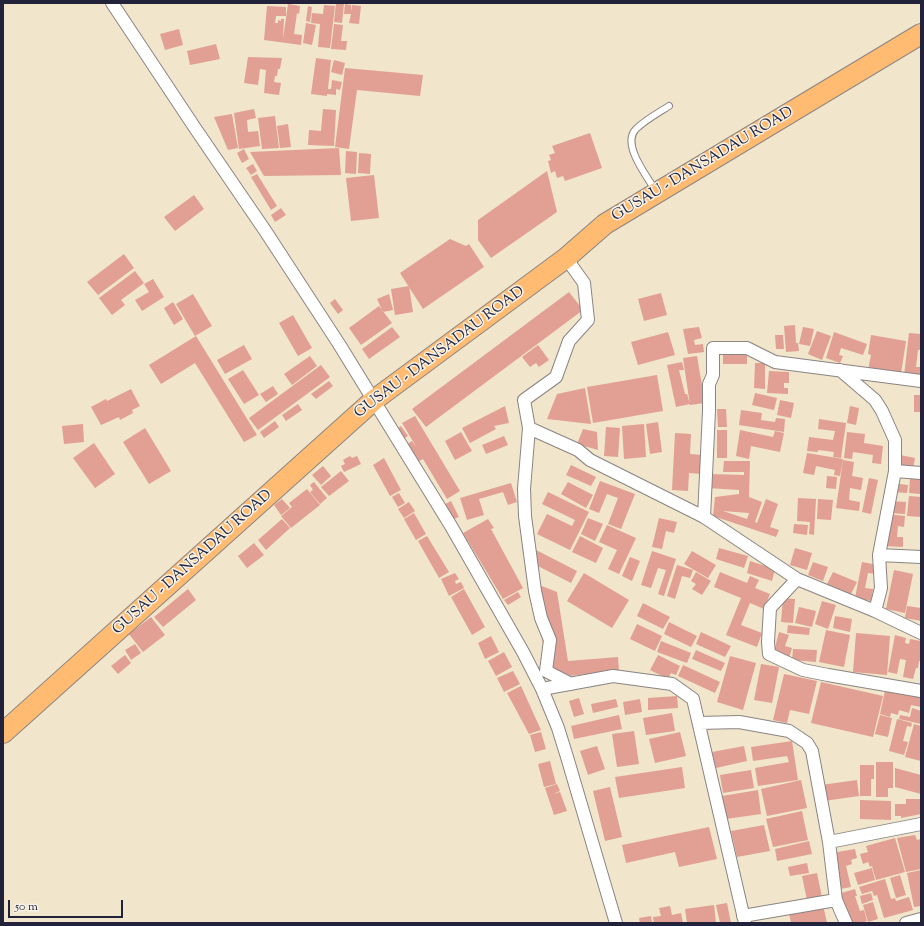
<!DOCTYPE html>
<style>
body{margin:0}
#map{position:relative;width:924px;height:926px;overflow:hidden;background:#f1e5cb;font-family:"Sorts Mill Goudy",serif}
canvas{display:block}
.frame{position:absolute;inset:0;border:4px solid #22223b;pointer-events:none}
.scale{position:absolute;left:8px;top:900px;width:115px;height:18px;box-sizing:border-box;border:2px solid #22223b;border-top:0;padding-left:5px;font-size:12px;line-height:14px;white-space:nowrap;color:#22223b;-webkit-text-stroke:3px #f7f3e8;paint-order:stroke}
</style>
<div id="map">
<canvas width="924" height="926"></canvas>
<div class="frame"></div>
<div class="scale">50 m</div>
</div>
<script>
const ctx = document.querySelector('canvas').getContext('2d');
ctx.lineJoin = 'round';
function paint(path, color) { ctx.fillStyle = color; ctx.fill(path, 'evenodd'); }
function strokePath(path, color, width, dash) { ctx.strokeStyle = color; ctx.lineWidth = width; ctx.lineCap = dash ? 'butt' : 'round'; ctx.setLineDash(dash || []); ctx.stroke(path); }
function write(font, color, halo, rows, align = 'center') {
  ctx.font = font + ' "Sorts Mill Goudy",serif'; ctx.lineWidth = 3; ctx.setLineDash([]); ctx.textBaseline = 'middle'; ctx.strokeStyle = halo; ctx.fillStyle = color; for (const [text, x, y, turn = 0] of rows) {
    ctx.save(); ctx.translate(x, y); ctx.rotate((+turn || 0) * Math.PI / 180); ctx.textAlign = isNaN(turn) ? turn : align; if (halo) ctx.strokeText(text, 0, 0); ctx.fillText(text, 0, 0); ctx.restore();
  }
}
const building = new Path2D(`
 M336,3L344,4L342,23L334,22Z
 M288,4L300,6L299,14L297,13L294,34L302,35L301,45L264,40L267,6L286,7V16H276L275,23H278V20L281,21V19H284L283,39Z
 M345,4L351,5V12L352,5L361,6L359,24L349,23L351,14H344Z
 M324,5L335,6L330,48L318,47L320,24L311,23L312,13L323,14Z
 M308,6L312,7L310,22L306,21Z
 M306,23L316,25L312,45L303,43Z
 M334,24L343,25L341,41H347L346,50L331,49Z
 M179,29L183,45L165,50L160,34Z
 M216,44L220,59L190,65L187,51Z
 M248,57L282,58L280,69H278L277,76H275L274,82L281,83L279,95L264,93L266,70L260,69L258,85L244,83Z
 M316,58L331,60L328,89H331L332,80L342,82L340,90L336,89V95L327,94V96L311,94Z
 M334,60L345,63L342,75L331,72Z
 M345,68L423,75L420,96L357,90L349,149L335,147Z
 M254,109L256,118L247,120L248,132L258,131L260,146L239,149L234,113Z
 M323,109L336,110L334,146L308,145L309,130L321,131Z
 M232,114L238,148L228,150L214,117Z
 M275,116L279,148L262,149L258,118Z
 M288,124L291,147L280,148L277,126Z
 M590,133L602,168L565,181L563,176L557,178L555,171L551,173L548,161L551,160L549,155L555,153L552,146Z
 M339,148L341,175L264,176L250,152Z
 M244,149L249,159L242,163L237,153Z
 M346,151L357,152L356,174L345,173Z
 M359,153L371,154L370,174L358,173Z
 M253,164L257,171L251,175L246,168Z
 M547,171L557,212L491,258L478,240V220Z
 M257,174L277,206L271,210L251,177Z
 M374,175L379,218L351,221L346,178Z
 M194,195L204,209L175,231L164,217Z
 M281,208L286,215L275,222L271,215Z
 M450,239L466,246L469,244L484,267L423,309L400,273Z
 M124,254L134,268L98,295L87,282Z
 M135,271L144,283L121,300L125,305L112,315L99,298Z
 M153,279L164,297L142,311L135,300L149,292L144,284Z
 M409,286L413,312L395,315L391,289Z
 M569,292L583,310L426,427L412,409Z
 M661,293L667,315L644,321L638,299Z
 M193,294L212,326L195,336L176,304Z
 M389,294L393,310L383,312L377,299Z
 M335,299L343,310L338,314L330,303Z
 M173,302L183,319L174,325L164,308Z
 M379,306L392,323L361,345L349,328Z
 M293,315L312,348L298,356L279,323Z
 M795,325L796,343H798L799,351L786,352L784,326Z
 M392,327L400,337L369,359L362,349Z
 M699,327L702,338L694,340L695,345L703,344L704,352L688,354L683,329Z
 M803,327L814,329L810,346L799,344Z
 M817,331L831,336L822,360L808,354Z
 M668,332L675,355L638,365L631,342Z
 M834,332L867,344L863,355L841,348L839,355L843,356L840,363L826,358Z
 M909,333L921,334V350H918L916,367H921V377L904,375Z
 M775,335H783L784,349H776Z
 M871,335L906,341L901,374L868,370L871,355L868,354Z
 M196,336L257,435L244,442L195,363L161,384L149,365Z
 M244,345L252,359L225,374L217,360Z
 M538,345L549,360L539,367L536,363L530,367L522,357Z
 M723,353H747V364H723Z
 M310,356L317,366L292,385L284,374Z
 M697,356L705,403L690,405L683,358Z
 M682,362L684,370H679L685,394H687L690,404L676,407L667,365Z
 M755,363H765V389L754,388Z
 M321,365L330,377L258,430L249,418Z
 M243,370L259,395L244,404L228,379Z
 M769,371L789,372V383H784V388H788V394L767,393Z
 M657,375L663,411L593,423L587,387Z
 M329,381L333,386L316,399L311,394Z
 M273,386L278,394L266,402L260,394Z
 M585,388L591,424L547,419L557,394Z
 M131,389L140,406L132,410L133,413L120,420L119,417L101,425L91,407L106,399L107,401Z
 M755,393L777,398L774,410L752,405Z
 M914,395H921V412H914Z
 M780,400L794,403L791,418L777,415Z
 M298,404L302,410L286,421L282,415Z
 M505,406L509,423L494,426L496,429L470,443L462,428Z
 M850,406L859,408L856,425L847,423Z
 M717,409H726L727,427H718Z
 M741,410L762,413L761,420L775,422L776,418L785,419L784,432L739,425Z
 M415,416L460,491L447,499L423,459L414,464L403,447L412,441L417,448L402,423Z
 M819,419L846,423L841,458L833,457L834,452L818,450V452L807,451L809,437L833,440L835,431L818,429Z
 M275,421L279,427L264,438L260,432Z
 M658,422L662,452L650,454L646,424Z
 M83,424L84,442L64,444L62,426Z
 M644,424L646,457L624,459L622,426Z
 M401,426L408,436L401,440L395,430Z
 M606,427L620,428L618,457L604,456Z
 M145,428L171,471L149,484L123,442Z
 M583,429L597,432L598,450L577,444Z
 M717,430H727V458H717Z
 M740,430L773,437L775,431L784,433L780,452L751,446L749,459L736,456Z
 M461,432L472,451L455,460L445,441Z
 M847,432L865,434L864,443L883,446L881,464L872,463L873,455L853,452L852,459L844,458Z
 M675,433L691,434L690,454L702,455L701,474L689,473L688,491L672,490Z
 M504,436L508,445L486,454L482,445Z
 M94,443L115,474L95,488L73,458Z
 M807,453L843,459L840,476L834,475L835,470L816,466L814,475L803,473Z
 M900,455L915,458L913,468L899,465Z
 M350,456L352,458L357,456L361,464L344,472L341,466L345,464L343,460Z
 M384,458L401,490L390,496L373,465Z
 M843,460L854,462L852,476L863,478L861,490L850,488L849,500L860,502L859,511L836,508Z
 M724,461H750L749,497L762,502L755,522L757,523L766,499L778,504L770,527L779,530L776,537L713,516L715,497L739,494V490L707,488L708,474L744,475V472H723ZM723,511L749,513L747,519Z
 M571,465L596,477L591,486L566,475Z
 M323,466L331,476L321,485L312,475Z
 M341,471L349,481L329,496L321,487Z
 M827,476L837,477L836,489L826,488Z
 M869,478L878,480L871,514L862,512Z
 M910,478L921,479L920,494L909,493Z
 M600,481L635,494L621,529L608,524L618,498L607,494L599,513L589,509Z
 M314,482L327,498L320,504L310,492L313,490L310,485Z
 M568,482L593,495L586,508L561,494Z
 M511,483L517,502L508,505L503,492L479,499L484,515L467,520L460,498Z
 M892,483L908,485L907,493L892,492Z
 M307,489L320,505L291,528L281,516L292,507L289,503Z
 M548,492L589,512L570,550L537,534L547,514L572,526L575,520L542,504Z
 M399,493L405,503L398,507L392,497Z
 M909,496L921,497V517L907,516Z
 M798,498L816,499L814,535L809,534L810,522L797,521Z
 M282,499L290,508L281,515L274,505Z
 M818,499L833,500L831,520L817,519Z
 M451,501L459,517L451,520L442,506Z
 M890,501L906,502L905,514L889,513Z
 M409,502L415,511L404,518L398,509Z
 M414,513L426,534L416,540L404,519Z
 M886,514L905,516L904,527L898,526L897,537H903V547L884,546Z
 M588,518L603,524L595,541L581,534Z
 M659,518L677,522L674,533L666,531L662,549L652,547Z
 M282,519L290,528L266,550L258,540Z
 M488,519L494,528L491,529L523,588L503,599L463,533Z
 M794,524L808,525L807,535L793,533Z
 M607,525L636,538L619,574L608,569L617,550L599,542Z
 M427,536L449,572L439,578L418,541Z
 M580,536L603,548L596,563L572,552Z
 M254,543L264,555L247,568L238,556Z
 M719,548L748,556L744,568L716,559Z
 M795,548L812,553L807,570L790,565Z
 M536,550L577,571L571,583L530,562Z
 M652,551L676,559L664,596L658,594L666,570L658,568L651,588L641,585Z
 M692,551L716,565L708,578L684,564Z
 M630,557L640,561L632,581L622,576Z
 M750,561L775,569L772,581L747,573Z
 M813,562L828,567L823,581L808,575Z
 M862,562L878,565L876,574L868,573L865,588L873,589L871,601L855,598Z
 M677,565L693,570L690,578L682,576L675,599L667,596Z
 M894,570L913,574L905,613L886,609Z
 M696,572L711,581L702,595L692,589L696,584L691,581Z
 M720,572L747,583L750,576L759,580L755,588L770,594L764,609L750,603L741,625L762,633L757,647L726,635L741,598L714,587Z
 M833,572L857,582L851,594L827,584Z
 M455,573L459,579L455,581L456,584L461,582L464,588L449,596L441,579Z
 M584,573L629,600L612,628L567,601Z
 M534,583L557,592L568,661L618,657L619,671L548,678Z
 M188,589L196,600L163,627L154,617Z
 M464,589L485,627L472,635L451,597Z
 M518,592L521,597L508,605L504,600Z
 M783,598L795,599L793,623L781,622Z
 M822,601L836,605L828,629L815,624Z
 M643,603L670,617L663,629L637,616Z
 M907,606L921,608V621L905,618Z
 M799,607L816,611L812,627L795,623Z
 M835,616L852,619L850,632L833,628Z
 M151,617L165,635L143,652L129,634Z
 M669,622L697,636L691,647L664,634Z
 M637,624L662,636L655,651L630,639Z
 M788,625L810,628L809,635L787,633Z
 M826,630L850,635L844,667L819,662Z
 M701,632L731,646L725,657L696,644Z
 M779,632L789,635L785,646L792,648L789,659L773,655Z
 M856,633L890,636L887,675L853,672Z
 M895,635L906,638L905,643L909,644L910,639L921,641V661H919L918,668H916L913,679L903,677L906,660L900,659L897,674L888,672Z
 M491,636L499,652L485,659L478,643Z
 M661,641L691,653L687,663L657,652Z
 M135,644L141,653L131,660L125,650Z
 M793,649L817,650L816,662L792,660Z
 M696,650L725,663L721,671L692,659Z
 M504,652L512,667L496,676L488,661Z
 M125,655L131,663L118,674L111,666Z
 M658,655L680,666L676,675L671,673L668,679L650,670Z
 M730,656L756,663L743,710L717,702Z
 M761,664L779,667L772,703L754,700Z
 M683,665L720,682L715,693L678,676Z
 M513,671L520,684L504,692L497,678Z
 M784,674L817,681L809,714L790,710L787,723L773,720Z
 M821,682L883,696L873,737L811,723Z
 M521,686L541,730L529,734L507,693Z
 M886,686L921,695V707L911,705L909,713L899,710L898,715L891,713L890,717L880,714Z
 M677,696L678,708L648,710V698Z
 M579,698L584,714L574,717L569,701Z
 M616,699L618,707L593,713L591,704Z
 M640,699L642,712L625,715L623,702Z
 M912,708L921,711V724L899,719L900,715L910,717Z
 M672,713L675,731L646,735L643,718Z
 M619,715L622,729L574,739L571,726Z
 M880,715L892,718L888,737L875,734Z
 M897,719L912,723L911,727L907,726L903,741L908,742L904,755L889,751Z
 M914,724L921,726L920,748H921V761L905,757Z
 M634,731L639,764L617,767L612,734Z
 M541,732L546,749L535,752L530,735Z
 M680,732L686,756L655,763L649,739Z
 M792,741L798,780L758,786L755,768L789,762L787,756L753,761L751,747Z
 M597,746L605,769L588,775L580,751Z
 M744,746L747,761L716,768L712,752Z
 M550,761L556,784L544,787L538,764Z
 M876,762H893V788H888V797H876Z
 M860,765H874V779H871V796H860Z
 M682,767L685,788L619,798L615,777Z
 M895,768L921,775V794L895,787Z
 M751,770L754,788L723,793L720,775Z
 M801,780L807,808L767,816L761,789Z
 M857,780L859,796L824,801L821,785Z
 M557,784L560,791L553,794L560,792L567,811L554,815L545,788Z
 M610,787L622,837L605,841L593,791Z
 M758,790L761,814L726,819L722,796Z
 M906,799H921V814L901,818V816H895V804H906Z
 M860,800L891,801V820L860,819Z
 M802,811L808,840L773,847L766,819Z
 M764,825L770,851L737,857L731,831Z
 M709,827L717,859L679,867L675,852L626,863L622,845Z
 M915,835L917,840L921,839V869L906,872L897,838Z
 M895,838L905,872L876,880L872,866L870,867L868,862L863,864L860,854L868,852L866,846Z
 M809,841L812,854L777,861L775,849Z
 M855,849L857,858L851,860L852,864L846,866L851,887L840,889L832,853Z
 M807,863L809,873L790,876L788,867Z
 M872,868L875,880L858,885L854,873Z
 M921,870V906L914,907L907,873Z
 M817,873L823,902L808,905L802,876Z
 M900,875L906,895L896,898L890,878Z
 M885,879L891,899L895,898L896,901L909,897L913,910L884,918L877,895L874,896L872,891L862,894L859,887Z
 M855,889L857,896H855L860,911L864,910L867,921L861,923H850L841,893Z
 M871,893L873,900L862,904L860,896Z
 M873,902L878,919L868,922L863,905Z
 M727,903L731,923H720L716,905Z
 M714,905L716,923H687L685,909Z
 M823,905L827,923H791L789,913Z
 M670,906L672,915L681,913L683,923H654L653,917L661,916L659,908Z
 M651,916L652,923H640L639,918Z`);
const lane = new Path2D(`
 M655,190C647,176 621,144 636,129C645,120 658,113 669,106`);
const street = new Path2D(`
 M112,3L195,128L266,232L339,344L451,526L523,652L542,689L558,728L567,757L616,923
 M566,258L584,283L588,320L569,341L556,377L524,400L529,428L524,489L525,516L535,591L541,618L550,640L546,671L571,684
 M840,370L875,400L882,411L895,440V471L879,555L881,588L875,611
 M529,428L578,450L590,460L704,517L797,579L875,611L921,633
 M895,471L921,473
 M704,517L709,411V384L713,375V348H747L775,362L921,381
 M879,555L921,557
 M797,579L770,608L768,642L769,654L803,670L828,675L921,691
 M542,689L613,676L672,684L693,699L745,923
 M699,723L739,722L789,731L807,743L812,751L829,842L836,900L846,923
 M829,842L921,824
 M743,916L836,900
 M906,923L921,919`);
const primary = new Path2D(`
 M3,733L374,400L566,258L605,224L921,34`);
const streetNames = [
 ["GUSAU - DANSADAU ROAD",703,165,-31],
 ["GUSAU - DANSADAU ROAD",440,353,-37],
 ["GUSAU - DANSADAU ROAD",193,563,-42]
];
paint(building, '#e1a093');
strokePath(lane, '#8a8483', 8);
strokePath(street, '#8a8483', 14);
strokePath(primary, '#8a8483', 22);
strokePath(lane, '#fff', 6);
strokePath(street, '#fff', 12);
strokePath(primary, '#ffbb71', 20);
write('15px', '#22223b', '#f7f3e8', streetNames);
</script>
